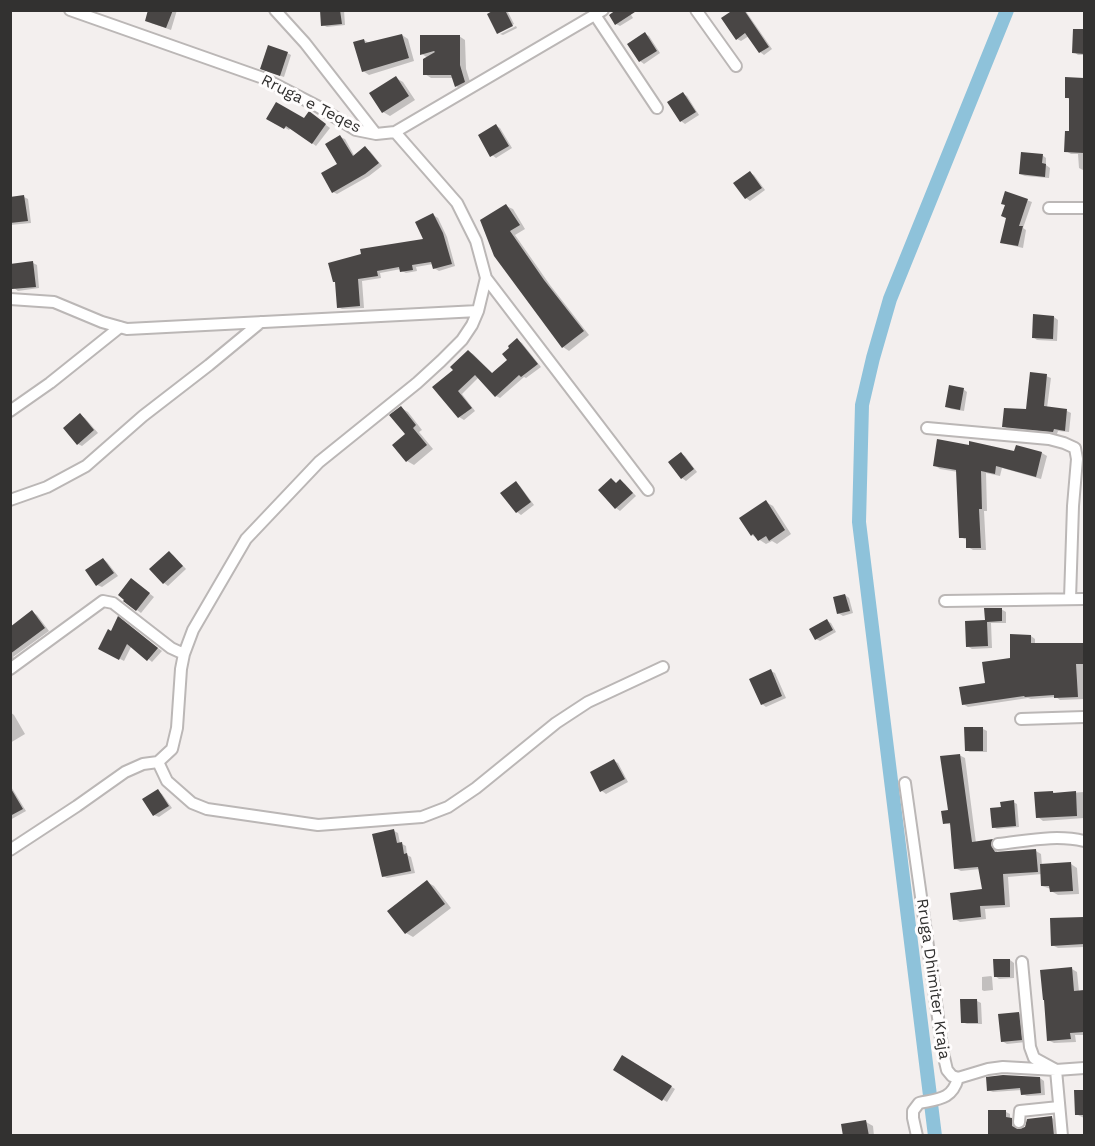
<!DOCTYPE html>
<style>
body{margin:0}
#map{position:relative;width:1095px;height:1146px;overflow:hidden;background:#f3efee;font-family:"Work Sans",sans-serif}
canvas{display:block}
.frame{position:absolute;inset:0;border:12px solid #323130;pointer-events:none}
</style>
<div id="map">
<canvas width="1095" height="1146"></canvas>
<div class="frame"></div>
</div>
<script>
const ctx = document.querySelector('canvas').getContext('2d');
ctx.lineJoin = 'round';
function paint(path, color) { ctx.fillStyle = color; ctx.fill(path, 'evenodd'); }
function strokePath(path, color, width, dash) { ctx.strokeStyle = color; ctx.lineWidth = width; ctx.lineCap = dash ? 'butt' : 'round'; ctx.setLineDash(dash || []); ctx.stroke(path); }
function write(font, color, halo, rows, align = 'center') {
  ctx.font = font + ' "Work Sans",sans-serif'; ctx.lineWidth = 6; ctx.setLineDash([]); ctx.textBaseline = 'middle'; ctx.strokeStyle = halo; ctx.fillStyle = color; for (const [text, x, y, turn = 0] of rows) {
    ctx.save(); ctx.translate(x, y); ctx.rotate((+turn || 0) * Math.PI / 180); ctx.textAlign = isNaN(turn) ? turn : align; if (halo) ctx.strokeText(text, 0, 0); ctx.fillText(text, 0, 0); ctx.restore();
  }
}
const shadow = new Path2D(`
 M150,10H177L171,30L151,23Z
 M321,10H344L345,25L327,27L323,25Z
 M497,10H507L514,24L499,32V33L489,15Z
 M628,10L633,18L620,26L616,24Z
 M735,10H745L772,49L764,55L760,52L749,36L741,41L737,39Z
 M516,26L517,28L503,35L500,34Z
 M1074,30H1084V55H1078L1074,52Z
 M645,34L649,36L660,53L644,64L640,61Z
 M402,35L408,39L414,61L369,75L363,71L364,40L369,43Z
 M459,36L465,40L466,69L471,85L463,90L456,86L453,78H431L425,74L428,58L422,54Z
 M287,53L291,55L284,77L266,71Z
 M396,78L403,82L415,100L390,116L383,112Z
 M1066,79H1084V200L1083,199V170L1079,168L1078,154H1071L1066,151L1070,133L1071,100L1066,97Z
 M683,94L687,96L699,115L685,124L681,121Z
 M314,116L330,128L316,146L291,127L289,130L268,118L304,120Z
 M496,126L500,128L512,148L496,158L492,155Z
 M340,137L345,139L355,157L365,148L370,151L382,166L369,176L337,194L333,192L340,165Z
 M1042,155L1046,158V165L1050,168L1049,178L1025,176L1020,174Z
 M750,173L754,175L765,190L750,201L746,198Z
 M1006,193L1032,202L1023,228L1026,230L1023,248L1006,244L1002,242L1007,218Z
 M24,197L28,199L31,223L10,225V199Z
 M506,206L513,209L525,229L515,235L550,285L589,335L569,351L563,347L495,255Z
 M433,215L438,218L447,237L455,266L439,271L434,268L433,264L416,267L417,271L406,273L402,271L401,269L380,273L381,278L362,281L364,308L342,309L338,307L337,283L334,281L425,240Z
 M33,263L37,265L39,288L18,291L14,288Z
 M1054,317L1058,320L1057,341L1037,340L1033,337Z
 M517,340L522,343L541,367L526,378L524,377L500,398L496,396L479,377L462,394L475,411L464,420L459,417L434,387L455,370L469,352L473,354L493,374L509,360Z
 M1046,376L1051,378L1047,408L1067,411L1071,413L1069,432L1058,431L1057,434L1008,429L1004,426L1027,411Z
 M963,389L967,392L964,411L951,409L947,407Z
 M401,408L408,412L422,430L419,432L433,449L414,465L407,461V434Z
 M80,415L85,418L98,433L82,446L78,444Z
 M1015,453H1042L1047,456L1041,479L1002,468L1000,476L986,473L987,511H984L986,550H973L968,547L967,540L960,537L958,472L940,469L934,465Z
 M681,454L685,456L697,472L686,481L682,478Z
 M611,480L617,484L621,481L625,484L636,496L620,511L616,508L600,490Z
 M516,483L520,486L534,505L521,515L517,512Z
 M766,502L773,506L791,534L777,544L772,541L766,544L752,535Z
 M169,553L173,555L186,569L168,586L164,583L151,569Z
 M103,559L107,562L118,576L102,587L97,585Z
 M136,583L154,597L141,613L125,601Z
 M845,595L849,598L853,613L843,616L838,613Z
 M1001,609L1006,612V623H991L992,648L972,649L967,646L986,621Z
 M32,612L37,615L49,631L13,657L16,660L10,665V636Z
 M122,621L162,651L152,662L132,645L124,661L100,648Z
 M827,621L831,623L836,632L820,641L816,639Z
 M1031,636L1035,639V644L1084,645V699L1060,700L1056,697L1031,699L1028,698L968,707L963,704L1012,659Z
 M771,671L775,673L786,698L766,707L762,704Z
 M10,712L14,715L25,734L10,743Z
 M983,729L987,731V752H970L966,750Z
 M959,755L965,758L976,843L993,840L997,843L995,849L998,853L1036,851L1041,854L1042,866L1071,864L1077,868L1079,894L1058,895L1051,891V889L1042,886V874L1008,877L1010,907L985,909L986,919L960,922L955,919L984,891L980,869L961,871L955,868L952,825L944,823L949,812Z
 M614,761L618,763L628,782L606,794L602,791Z
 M10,785L26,811L10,820Z
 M158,791L162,794L172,808L159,817L154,815Z
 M1053,792L1056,794L1084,792V818L1043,821L1038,817Z
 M1013,802L1017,804L1019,827L997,829L993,827L1002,808Z
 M394,831L398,833L400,843L406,846L407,855L411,857L415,873L387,878L383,876Z
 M427,882L434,886L451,908L413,937L406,933L389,911Z
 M1081,918H1084V947L1058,948L1052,945Z
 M1010,960L1014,963V978L999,979L995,976Z
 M1072,969L1077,972L1079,992H1084V1035H1075L1076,1042L1054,1043L1048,1040Z
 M991,976L992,977L993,990L984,991L982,990V977Z
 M977,1001L981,1003L982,1024H967L962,1022Z
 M1019,1013L1023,1016L1026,1042L1007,1044L1002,1041Z
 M623,1057L675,1089L667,1102L615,1070Z
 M1040,1078L1044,1081L1045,1095L1027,1096L1022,1094V1090L993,1092L988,1090Z
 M1076,1091H1084V1118L1076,1114Z
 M1006,1112L1010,1114V1119L1016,1122V1130L1018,1131L1052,1118L1056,1120L1057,1136H989Z
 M866,1122L873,1126L874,1136H844Z`);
const canal = new Path2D(`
 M935,1136L859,522L862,405L873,358L890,299L1007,10`);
const building = new Path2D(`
 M148,10H173L166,28L145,21Z
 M320,10H340L342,24L321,26Z
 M494,10H505L513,26L497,34L487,14Z
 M616,10H638L615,25L609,15Z
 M733,10H744L769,47L759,53L745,33L736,40L721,18Z
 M1073,29H1084V54L1072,53Z
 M645,32L657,51L639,62L627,44Z
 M402,34L409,58L362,72L353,42L364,39L365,43Z
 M420,35H460V65L465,82L455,87L451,75H423V59L435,52L434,51L420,55Z
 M268,45L288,52L280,76L260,69Z
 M396,76L409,96L382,113L369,93Z
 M1065,77L1084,78V153L1064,152L1065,131H1069V98H1065Z
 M683,92L696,112L680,122L667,102Z
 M276,102L304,118L309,111L326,124L312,144L286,126L284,129L266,119Z
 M496,124L509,146L490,157L478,135Z
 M340,135L353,156L365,146L379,163L365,174L332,193L321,173L337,164L325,144Z
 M1021,152L1043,154L1042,163L1046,164L1045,177L1019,174Z
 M750,171L762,188L745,199L733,183Z
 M1005,191L1028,199L1019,226H1023L1018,246L1000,243L1006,218L1001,216L1005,205L1001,204Z
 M24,195L28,221L10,223V197Z
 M506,204L520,225L510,231L544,280L584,331L562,348L494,256L480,220Z
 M433,213L443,233L452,264L433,269L431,262L412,265L413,270L400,272L399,267L377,271L378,276L358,279L360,306L337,308L335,282H333L328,263L361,254L360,249L423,239L415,222Z
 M33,261L36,287L12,289L10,264Z
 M1033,314L1054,316L1053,339L1032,338Z
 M517,338L538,364L521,377L519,375L495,397L475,375L458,391L472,408L458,418L432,387L453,370L450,367L468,350L492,373L507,360L502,354L509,348L508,346Z
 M1030,372L1047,374L1044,406L1067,409L1065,431L1054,429L1053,432L1002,427L1004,408L1026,409Z
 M949,385L964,388L960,410L945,407Z
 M401,406L416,425L413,428L427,445L406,462L392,445L405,434L389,415Z
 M80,413L94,430L77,445L63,428Z
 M937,439L969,445V441L1014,451L1016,445L1042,452L1036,477L996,466L995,474L981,471L982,509H979L981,548H966V538H959L956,470L933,466Z
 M681,452L694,469L681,479L668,462Z
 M611,478L616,483L620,479L633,493L615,509L598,490Z
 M516,481L531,502L516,513L500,493Z
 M766,500L785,530L769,541L766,536L758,541L753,534L751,536L739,518Z
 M169,551L183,566L163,584L149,569Z
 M103,558L114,573L96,586L85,570Z
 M131,578L150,593L136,611L123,601L124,600L118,595Z
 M845,594L850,611L837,614L833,597Z
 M984,608H1002V621L987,622L988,646L966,647L965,621L985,620Z
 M32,610L45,628L10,654V627Z
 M118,616L158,648L147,661L127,644L119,660L98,649L108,629L111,631Z
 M827,619L833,630L815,640L809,629Z
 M1010,634L1031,635V643H1084V664H1076L1078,697L1054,698V695L1025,697L1024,696L962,705L959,687L985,683L982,662L1010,658Z
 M771,669L782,696L761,705L749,679Z
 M964,727H983V751H965Z
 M960,754L972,842L993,839L991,845L995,852L1036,849L1038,872L1003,874L1005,905L980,906L981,917L953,920L950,893L982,889L978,867L954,869L950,823L943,824L941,811L948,810L940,756Z
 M614,759L625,779L600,792L590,772Z
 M10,787L23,809L10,816Z
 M158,789L169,806L153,816L142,799Z
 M1053,791V793L1076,791L1077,816L1036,818L1034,792Z
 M1014,800L1016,826L992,828L990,808L1001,807L1000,802Z
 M394,829L397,843L402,842L404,854L407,853L411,871L382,877L372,834Z
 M1071,862L1073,891L1050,892L1049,886H1041L1040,864Z
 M427,880L445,904L405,934L387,911Z
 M1084,917V944L1051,946L1050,918Z
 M993,959H1010V977H994Z
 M1072,967L1074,991L1084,990V1032L1070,1033L1071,1039L1047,1041L1044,1000H1043L1040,970Z
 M960,999H977L978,1023H961Z
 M1019,1012L1022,1040L1001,1042L998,1014Z
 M622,1055L672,1086L662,1101L613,1070Z
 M1003,1075L1040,1077L1041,1093L1021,1095L1020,1088L987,1091L986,1077Z
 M1074,1090H1084V1115H1075Z
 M988,1110H1006V1117L1012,1118V1126L1018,1129L1025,1127L1027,1119L1052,1116L1054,1136H988Z
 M866,1120L869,1136H843L841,1124Z`);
const minor = new Path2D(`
 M70,10L263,78L317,106L356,130L376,134L395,132L603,10
 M275,10L305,43L376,134
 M696,10L736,66
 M595,15L657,108
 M1049,208H1084
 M486,278L648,490
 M10,299L54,302L102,322L127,329L478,311
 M10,411L50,383L120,327
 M927,428L1049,439L1064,443L1075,448L1077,459L1073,506L1070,599
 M10,500L47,487L86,466L143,416L209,365L261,322
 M945,601L1084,599
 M10,669L103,601L113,603L171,648L184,654
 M1021,719L1084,717
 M158,762L167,781L192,803L207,809L318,825L422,817L448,807L476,788L556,723L588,702L663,667
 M905,783L943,1053L947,1070L952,1076L958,1078L988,1069L1003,1067L1056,1070L1084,1068
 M998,844C1026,841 1056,834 1084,841
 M10,850L77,806L125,772L143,764L158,762L172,749L177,728L181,669L184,654L193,630L246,539L319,462L417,383L441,361L462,340L472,325L478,311L486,278L476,241L457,203L395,132
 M1022,962L1030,1047L1034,1058L1056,1070L1062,1136
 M1019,1122L1020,1111L1059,1107
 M917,1136L913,1118V1111L919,1103C938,1099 952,1100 958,1078`);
const streetNames = [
 ["Rruga e Teqes",311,104,27],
 ["Rruga Dhimiter Kraja",933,979,82]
];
paint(shadow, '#0003');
strokePath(canal, '#8ec2da', 14);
paint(building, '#494645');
strokePath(minor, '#bbb7b6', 14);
strokePath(minor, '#fff', 10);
write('16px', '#323130', '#fffdfd', streetNames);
</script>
